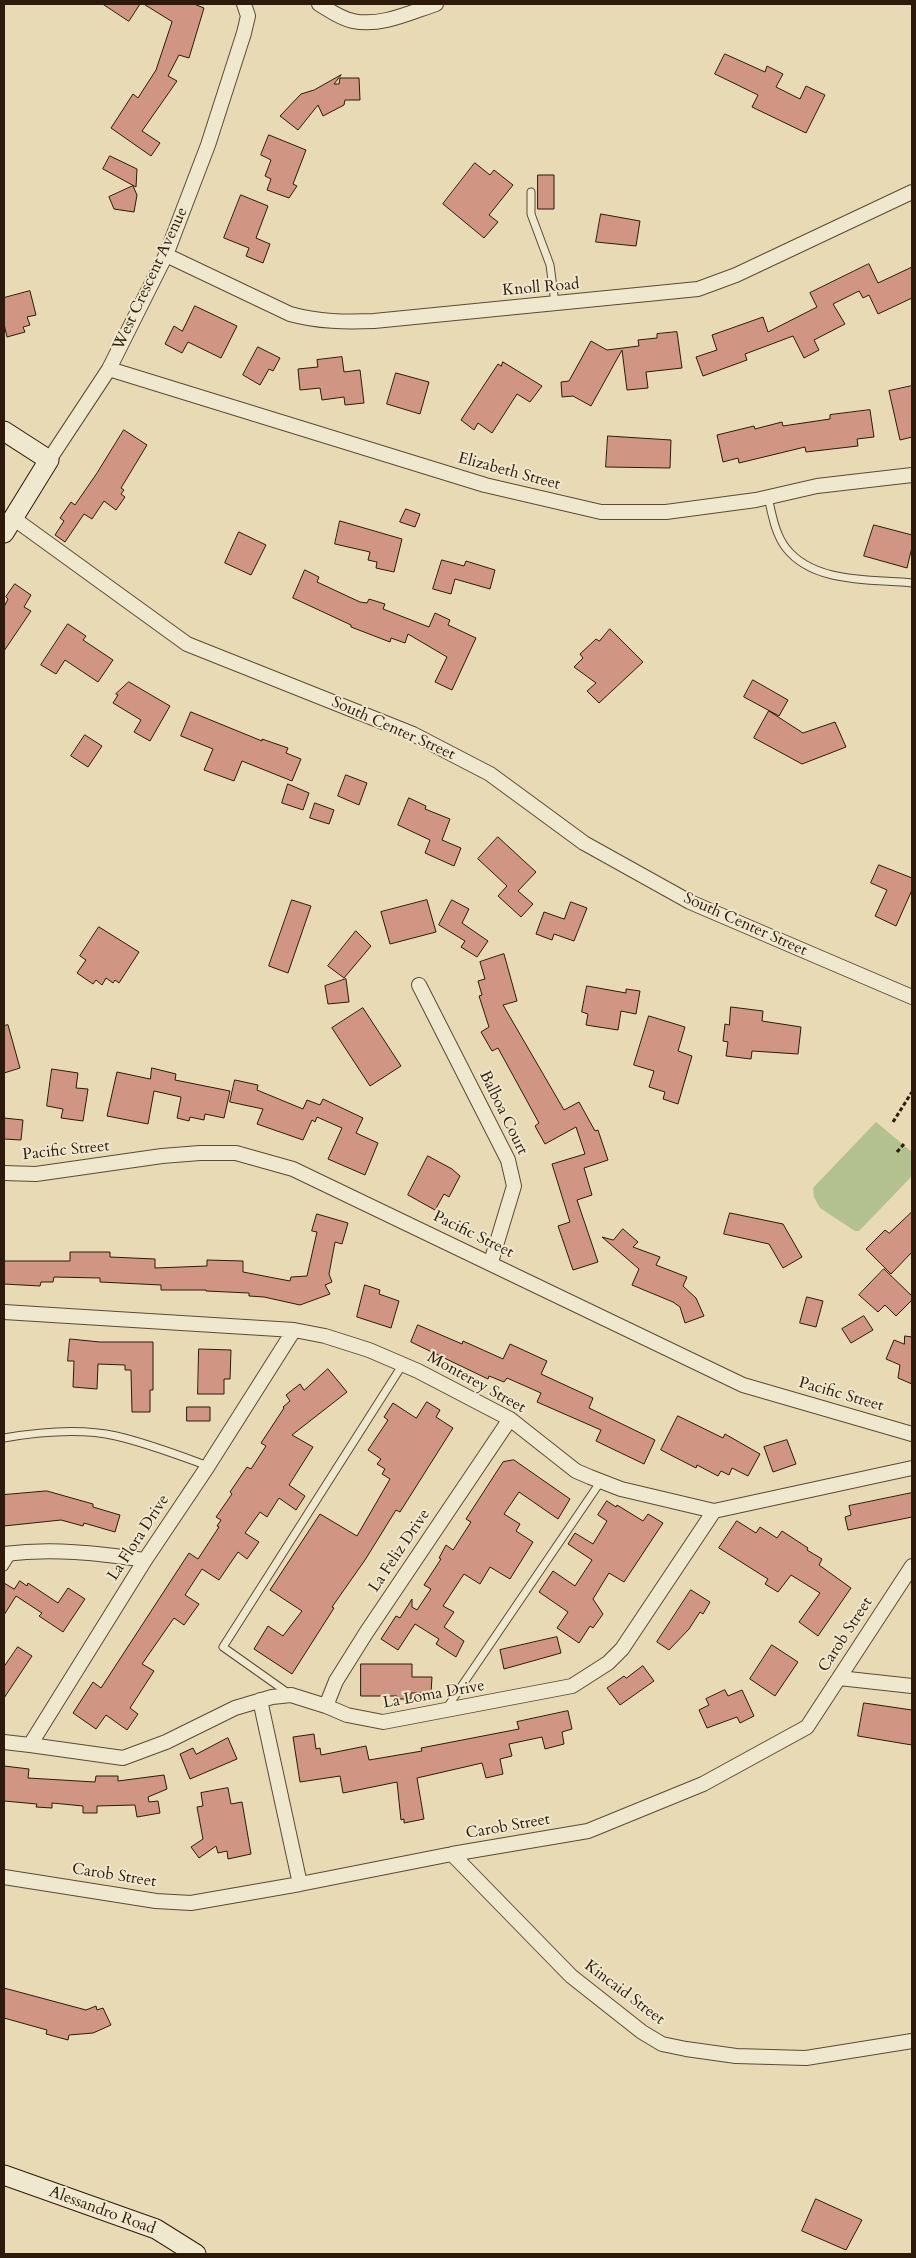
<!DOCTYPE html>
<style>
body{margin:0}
#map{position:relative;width:916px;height:2258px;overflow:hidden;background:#e7dab4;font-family:Cardo,serif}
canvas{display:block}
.frame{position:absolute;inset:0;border:5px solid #2d1a0a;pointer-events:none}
</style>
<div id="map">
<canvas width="916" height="2258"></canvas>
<div class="frame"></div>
</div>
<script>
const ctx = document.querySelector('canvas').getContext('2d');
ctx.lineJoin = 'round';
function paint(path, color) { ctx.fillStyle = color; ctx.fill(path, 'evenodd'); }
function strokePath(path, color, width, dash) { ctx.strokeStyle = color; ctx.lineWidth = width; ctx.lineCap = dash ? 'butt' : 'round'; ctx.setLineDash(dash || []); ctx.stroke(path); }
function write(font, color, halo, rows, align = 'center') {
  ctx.font = font + ' Cardo,serif'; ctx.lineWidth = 4; ctx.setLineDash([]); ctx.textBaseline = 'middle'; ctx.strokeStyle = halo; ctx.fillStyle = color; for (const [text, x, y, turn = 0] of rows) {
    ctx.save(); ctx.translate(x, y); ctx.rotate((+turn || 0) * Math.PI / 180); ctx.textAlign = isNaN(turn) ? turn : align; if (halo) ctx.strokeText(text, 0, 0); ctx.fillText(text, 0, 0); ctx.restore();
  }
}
const green = new Path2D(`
 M876,1122L912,1152V1176L859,1231H855L820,1208L814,1197L813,1188Z`);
const building = new Path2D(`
 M103,4H140L129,21Z
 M144,4H194L204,8L189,58L179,55L168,76L177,81L142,131L160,143L151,156L111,128L133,94L138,98L156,70L172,22Z
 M725,54L765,72L767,66L783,74L776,87L800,99L806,86L825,95L806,133L752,107L758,95L715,74Z
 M341,75L334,84H339L340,78H359L360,100H345L344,105L323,116L318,105L298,130L280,116L301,94L314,90Z
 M269,135L306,150L293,184L297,186L289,198L267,190L271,179L265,176L271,160L261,155Z
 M110,156L137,169L136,187L103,169Z
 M475,163L490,175L494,170L513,185L489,215L498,222L484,238L443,204Z
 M538,175H554V209H538Z
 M133,186L137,195L134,212L114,209L109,197Z
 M241,195L268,206L256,238L270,244L263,263L246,256L249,248L224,238Z
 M601,214L640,221L636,246L596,242Z
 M869,264L878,283L912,267V298L878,314L869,295L863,298L859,291L833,304L845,324L814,340L819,350L804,358L793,336L745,354L747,360L703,376L696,357L717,350L712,335L763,317L768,332L817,307L810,293Z
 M30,291L36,315L27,317L30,325L23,327L25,332L7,337L4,324V298Z
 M195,306L237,326L221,358L188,342L182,353L165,344L174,326L182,331Z
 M677,332L682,368L646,372L648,388L627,390L622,350L591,406L573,396L562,397L561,382L569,381L591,341L607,350L639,346L638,340L657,338V334Z
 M258,347L280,358L273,371L269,369L260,385L243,375Z
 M342,357L344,372L360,370L364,403L345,405L344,397L322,400L320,388L300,390L298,369L318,367L317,360Z
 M503,362L542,386L530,402L517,394L492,433L478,423L474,430L461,420L498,364L501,366Z
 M396,373L429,382L420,414L387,404Z
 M912,386V437L900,440L889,391Z
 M870,410L874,437L857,439L858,446L806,452L805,447L739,463L738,458L723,462L717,435L754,426L755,429L782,422L783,426L830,419V415Z
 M124,430L147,445L121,488L124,490L121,494L125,497L116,510L104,501L92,519L84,514L65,542L55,535L64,521L60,518L71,502L75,505L97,473Z
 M608,436L671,440L670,468L606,467Z
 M406,509L420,514L415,527L400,522Z
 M340,521L402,539L394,572L376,568L377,562L368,560L370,552L335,544Z
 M874,525L912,535V547L907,568L864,556Z
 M239,532L266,545L251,575L225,563Z
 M442,560L464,566L466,561L495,570L490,589L455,579L451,594L433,589Z
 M305,570L319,577L317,582L360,602L367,603L369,599L385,604L383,609L429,627L435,613L450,620L448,625L476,638L452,690L435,682L447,657L408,634L405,643L391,638L390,642L351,627V625L293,598Z
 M15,584L31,595L24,607L31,611L4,651V607L8,599L6,597Z
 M68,624L86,636L83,640L113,660L98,682L65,660L56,674L41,665Z
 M610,629L643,662L599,703L587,691L596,683L574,667L583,658L580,654L596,639L599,641Z
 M753,680L788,700L779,716L744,697Z
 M129,682L170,706L150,741L134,732L141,720L113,703L118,695L116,694Z
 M769,711L803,733L835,722L846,747L802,764L754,738Z
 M191,712L262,741V739L288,748L286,753L301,759L292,781L242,761L234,781L204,770L213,749L181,736Z
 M85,735L102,746L88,767L71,756Z
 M346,775L367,783L359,805L338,796Z
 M288,784L309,793L303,810L282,803Z
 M409,798L426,806L425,809L450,819L442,840L461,848L454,866L425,853L430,840L398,825Z
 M315,803L334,810L329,824L310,818Z
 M498,837L536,872L518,891L533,904L521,917L498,896L507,886L478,859Z
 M879,865L912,878V890L896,926L875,916L887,890L871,883Z
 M292,900L311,906L288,973L269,966Z
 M427,900L436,932L390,944L381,912Z
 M452,900L469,909L462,923L488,941L477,957L461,947L465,941L439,925Z
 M571,902L587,908L574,941L554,934L552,940L536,934L544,912L564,919Z
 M99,927L139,952L119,983L115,980L113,983L106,978L102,985L96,980L93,984L77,973L86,960L80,956Z
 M356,931L371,946L344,978L328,966Z
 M504,954L517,1001L503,1005L564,1110L579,1102L595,1131L598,1130L608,1160L584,1168L592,1195L577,1200L598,1262L573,1270L558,1226L570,1222L552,1164L585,1154L576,1127L545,1144L535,1126L539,1123L498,1048L492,1051L481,1032L489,1027L479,996L482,995L478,981L485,979L480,962Z
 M346,979L349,1002L328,1004L325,986Z
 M587,986L626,993V989L640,991L636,1014L621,1011L618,1030L586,1025L588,1014L582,1012Z
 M731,1007L763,1011L762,1021L801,1027L798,1054L752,1051L751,1059L726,1056L728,1042L723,1041L725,1024L729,1025Z
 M363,1008L401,1066L370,1086L332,1028Z
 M649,1016L685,1027L678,1051L692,1056L678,1104L663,1099L665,1092L649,1087L654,1071L634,1065Z
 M8,1025L20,1068L4,1073V1026Z
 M152,1068L176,1074L175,1080L230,1091L224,1118L205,1114L204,1120L190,1117L189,1121L177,1118L181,1097L154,1091L148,1124L107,1116L117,1072L150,1079Z
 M52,1069L78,1073L76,1088L88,1089L83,1121L61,1118L63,1109L47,1106Z
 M235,1080L258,1085L257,1090L303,1109L307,1100L320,1105L323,1099L363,1118L356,1133L378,1143L365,1175L328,1159L342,1128L317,1117L315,1122L312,1120L303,1140L257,1124L263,1109L230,1102Z
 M4,1118L23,1120L21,1140L4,1139Z
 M428,1156L452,1169L460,1176L449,1197L444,1194L435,1210L408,1195Z
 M912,1212V1252L891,1274L866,1249L885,1230L889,1233Z
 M730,1213L783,1224L802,1257L783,1268L769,1244L724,1234Z
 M317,1214L348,1223L342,1244L335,1242L329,1274L332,1282L325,1285L330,1294L300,1305L264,1297L249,1296V1293L206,1291V1290H161V1285L100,1282V1278L54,1277L53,1282H41L40,1286L4,1284V1261H70V1252H110V1257L155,1259V1268L207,1266V1260L243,1261V1272L290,1281L291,1277L307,1276L317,1232L312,1231Z
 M623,1229L638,1242L633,1247L660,1257L656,1265L687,1277L683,1286L696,1298L704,1316L685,1323L680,1307L673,1302L632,1285L639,1269L602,1237L613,1240Z
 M884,1269L912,1296V1300L896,1316L885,1305L878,1312L859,1295Z
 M365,1285L380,1290L379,1294L399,1301L391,1328L357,1317Z
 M807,1297L823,1301L816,1327L800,1323Z
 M864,1316L873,1330L851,1343L842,1329Z
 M418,1325L462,1344L463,1341L503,1359L510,1344L547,1361L541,1374L593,1398L589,1408L655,1440L644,1464L596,1441L601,1430L537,1402L541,1393L507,1378L504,1382L489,1376L488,1379L411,1342Z
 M905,1336L912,1337V1384L898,1378L900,1365L886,1359L894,1340L904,1344Z
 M70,1339L100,1342H153V1390H150V1412H132L131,1370H125V1365L98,1364L97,1389L73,1387L74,1361H68Z
 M199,1349L231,1350L230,1379H224V1394H198Z
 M328,1369L347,1392L292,1435L313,1447L289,1485L305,1496L296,1510L279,1498L267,1517L260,1512L245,1533L259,1542L247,1559L238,1552L219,1580L202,1569L185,1595L199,1604L184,1625L174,1618L142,1664L154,1671L130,1708L138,1714L127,1730L106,1715L96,1729L73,1713L93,1682L101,1688L189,1553L198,1559L219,1527L217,1526L221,1520L216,1517L232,1494L230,1492L247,1467L251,1469L266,1446L261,1443L284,1408L283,1407L290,1401L286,1395L300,1384L304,1390Z
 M427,1402L440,1410L436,1417L453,1428L400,1512L396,1510L365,1560L332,1607L334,1608L292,1674L254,1649L268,1626L283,1636L302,1611L270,1590L320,1514L357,1536L390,1479L382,1474L385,1469L377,1464L381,1459L368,1450L388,1420L384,1417L393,1403L416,1418Z
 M187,1407H210V1421H187Z
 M678,1416L723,1438L725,1434L760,1454L748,1476L732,1468L729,1475L721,1471L718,1476L697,1465L696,1468L661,1450Z
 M787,1440L796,1464L773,1472L764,1447Z
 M514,1460L570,1499L558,1519L519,1492L504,1514L520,1524L516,1531L533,1542L510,1579L490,1567L480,1584L464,1574L443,1606L454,1612L444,1627L464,1641L456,1657L436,1644L439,1639L415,1624L398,1650L381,1639L396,1616L400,1618L412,1599V1607L417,1610L431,1589L424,1585L441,1559L439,1558L446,1545L453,1550L471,1522L466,1519L503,1462Z
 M47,1491L93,1504V1507L120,1515L115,1532L84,1523L83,1526L61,1520L4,1526V1495Z
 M912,1493V1517L848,1530L845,1517L851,1515L849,1506Z
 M607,1501L616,1507L617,1505L643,1521L648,1514L663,1523L624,1582L609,1573L593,1599L603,1614L593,1628L590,1626L579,1643L557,1628L568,1612L539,1592L553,1571L575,1586L592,1560L568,1544L575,1533L593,1544L607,1521L598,1515Z
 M737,1521L756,1533L760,1527L777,1538L782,1531L808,1548L807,1550L822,1559L819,1565L851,1588L818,1636L799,1622L820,1593L791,1575L778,1592L765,1584L768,1579L719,1548Z
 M20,1581L27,1586L28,1583L58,1603L68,1588L85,1599L63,1632L39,1616L42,1613L16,1596L4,1615V1583L14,1589Z
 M691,1590L710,1602L703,1614L700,1612L689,1629L669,1650L657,1642Z
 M557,1637L561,1653L504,1669L500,1650Z
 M772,1645L798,1662L775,1696L750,1679Z
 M18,1647L32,1656L4,1698V1667Z
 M361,1664H412V1677H432L431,1693H411V1699H397V1696H361Z
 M643,1666L654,1681L620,1705L607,1688L624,1676L626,1678Z
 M725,1690L728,1696L742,1690L754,1716L740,1723L737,1717L707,1728L699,1710L709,1705L706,1699Z
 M864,1703L912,1710V1745L858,1736Z
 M568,1711L572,1729L562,1732L564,1744L545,1749L542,1737L509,1744L512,1756L500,1759L503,1774L486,1778L482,1763L417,1778L424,1819L404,1823V1819L401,1820L397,1782L343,1793L340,1776L300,1782L293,1737L314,1734L316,1749L320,1748L321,1755L366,1746L369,1760L422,1751L421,1748L519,1729L517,1722Z
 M228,1738L237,1759L190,1779L180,1754L193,1748L196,1754Z
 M4,1766L29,1769L28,1778L95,1782L96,1776H118V1781L164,1775L167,1789L148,1797L149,1802L158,1801L160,1813L137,1817L135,1805L97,1806V1813H83V1806L52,1803V1808L36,1807L37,1804L4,1801Z
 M228,1788L231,1804L242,1802L251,1854L228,1859L227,1851L218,1853L216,1846L199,1858L191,1847L203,1839L197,1807L203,1806L201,1793Z
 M4,1988L86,2010L96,2006L97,2010L103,2008L111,2025L93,2033L69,2035L68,2040L46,2034L47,2030L4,2018Z
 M816,2199L862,2220L846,2250L802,2231Z`);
const path = new Path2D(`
 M893,1122L912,1092
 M897,1152L904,1144`);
const lane = new Path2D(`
 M531,192V214L550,265L555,303
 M768,497C772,514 775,534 786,548C814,584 872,579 912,583
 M4,1438C39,1432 81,1428 116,1436C147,1443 178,1455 208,1466
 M4,1567L13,1553
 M288,1693L223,1647L403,1364
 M446,1709L601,1481`);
const street = new Path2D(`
 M319,4C329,10 341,19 353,21C381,27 411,12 436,4
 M166,255L290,314C319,322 345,322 374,321L698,289L736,275L912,192
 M109,369L485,485L601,512H666L756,500L817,486L912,475
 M49,460L109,369L166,255L208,145L244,33L248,16L244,4
 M13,518L187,644L413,734L490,774L584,843L690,902L912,997
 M419,985L508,1160L514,1186L491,1262
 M4,1173L36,1174L162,1156L200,1153H236L293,1169L743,1385L912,1434
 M4,1312L294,1330L325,1336L369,1350L418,1371L510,1419L576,1471L590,1477L621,1489L714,1511L912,1468
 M4,1554C53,1548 96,1553 145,1560
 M839,1678L912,1686
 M260,1700L300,1884
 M326,1706L336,1681L366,1633L510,1419
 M4,1742L30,1745L145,1560L208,1466L294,1330
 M30,1745L123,1758L166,1742L235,1708L272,1697L291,1695L326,1706L347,1715L383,1722L572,1686L608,1663L622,1649L714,1511
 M452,1854L571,1976L642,2032L662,2044L686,2049L736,2056L806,2058L912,2041
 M4,1877L156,1901L191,1903L300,1884L452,1854L588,1831L703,1784L807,1727L912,1566`);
const secondary = new Path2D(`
 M4,431L49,460L4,533
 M4,2175L156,2229L196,2254`);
const streetNames = [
 ["West Crescent Avenue",151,279,-65],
 ["Knoll Road",541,288,-5],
 ["Elizabeth Street",509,472,15],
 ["South Center Street",393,729,24],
 ["South Center Street",745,925,24],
 ["Balboa Court",503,1113,64],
 ["Pacific Street",66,1151,-6],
 ["Pacific Street",473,1235,26],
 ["Monterey Street",476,1383,29],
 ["Pacific Street",841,1395,16],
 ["La Flora Drive",139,1538,-57],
 ["La Feliz Drive",400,1551,-56],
 ["Carob Street",846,1635,-57],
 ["La Loma Drive",434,1695,-10],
 ["Carob Street",508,1827,-10],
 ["Carob Street",114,1876,9],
 ["Kincaid Street",624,1993,37],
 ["Alessandro Road",102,2211,20]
];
paint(green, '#b3c08f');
paint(building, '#d19583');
strokePath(building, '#2d1a0a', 1);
strokePath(lane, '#5c4a34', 9);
strokePath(street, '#5c4a34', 16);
strokePath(secondary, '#2d1a0a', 21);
strokePath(path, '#2d1a0a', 3, [4, 2.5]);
strokePath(lane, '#efe7ce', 7);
strokePath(street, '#efe7ce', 14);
strokePath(secondary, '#efe7ce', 19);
write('16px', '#2d1a0a', '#efe7ce', streetNames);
</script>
